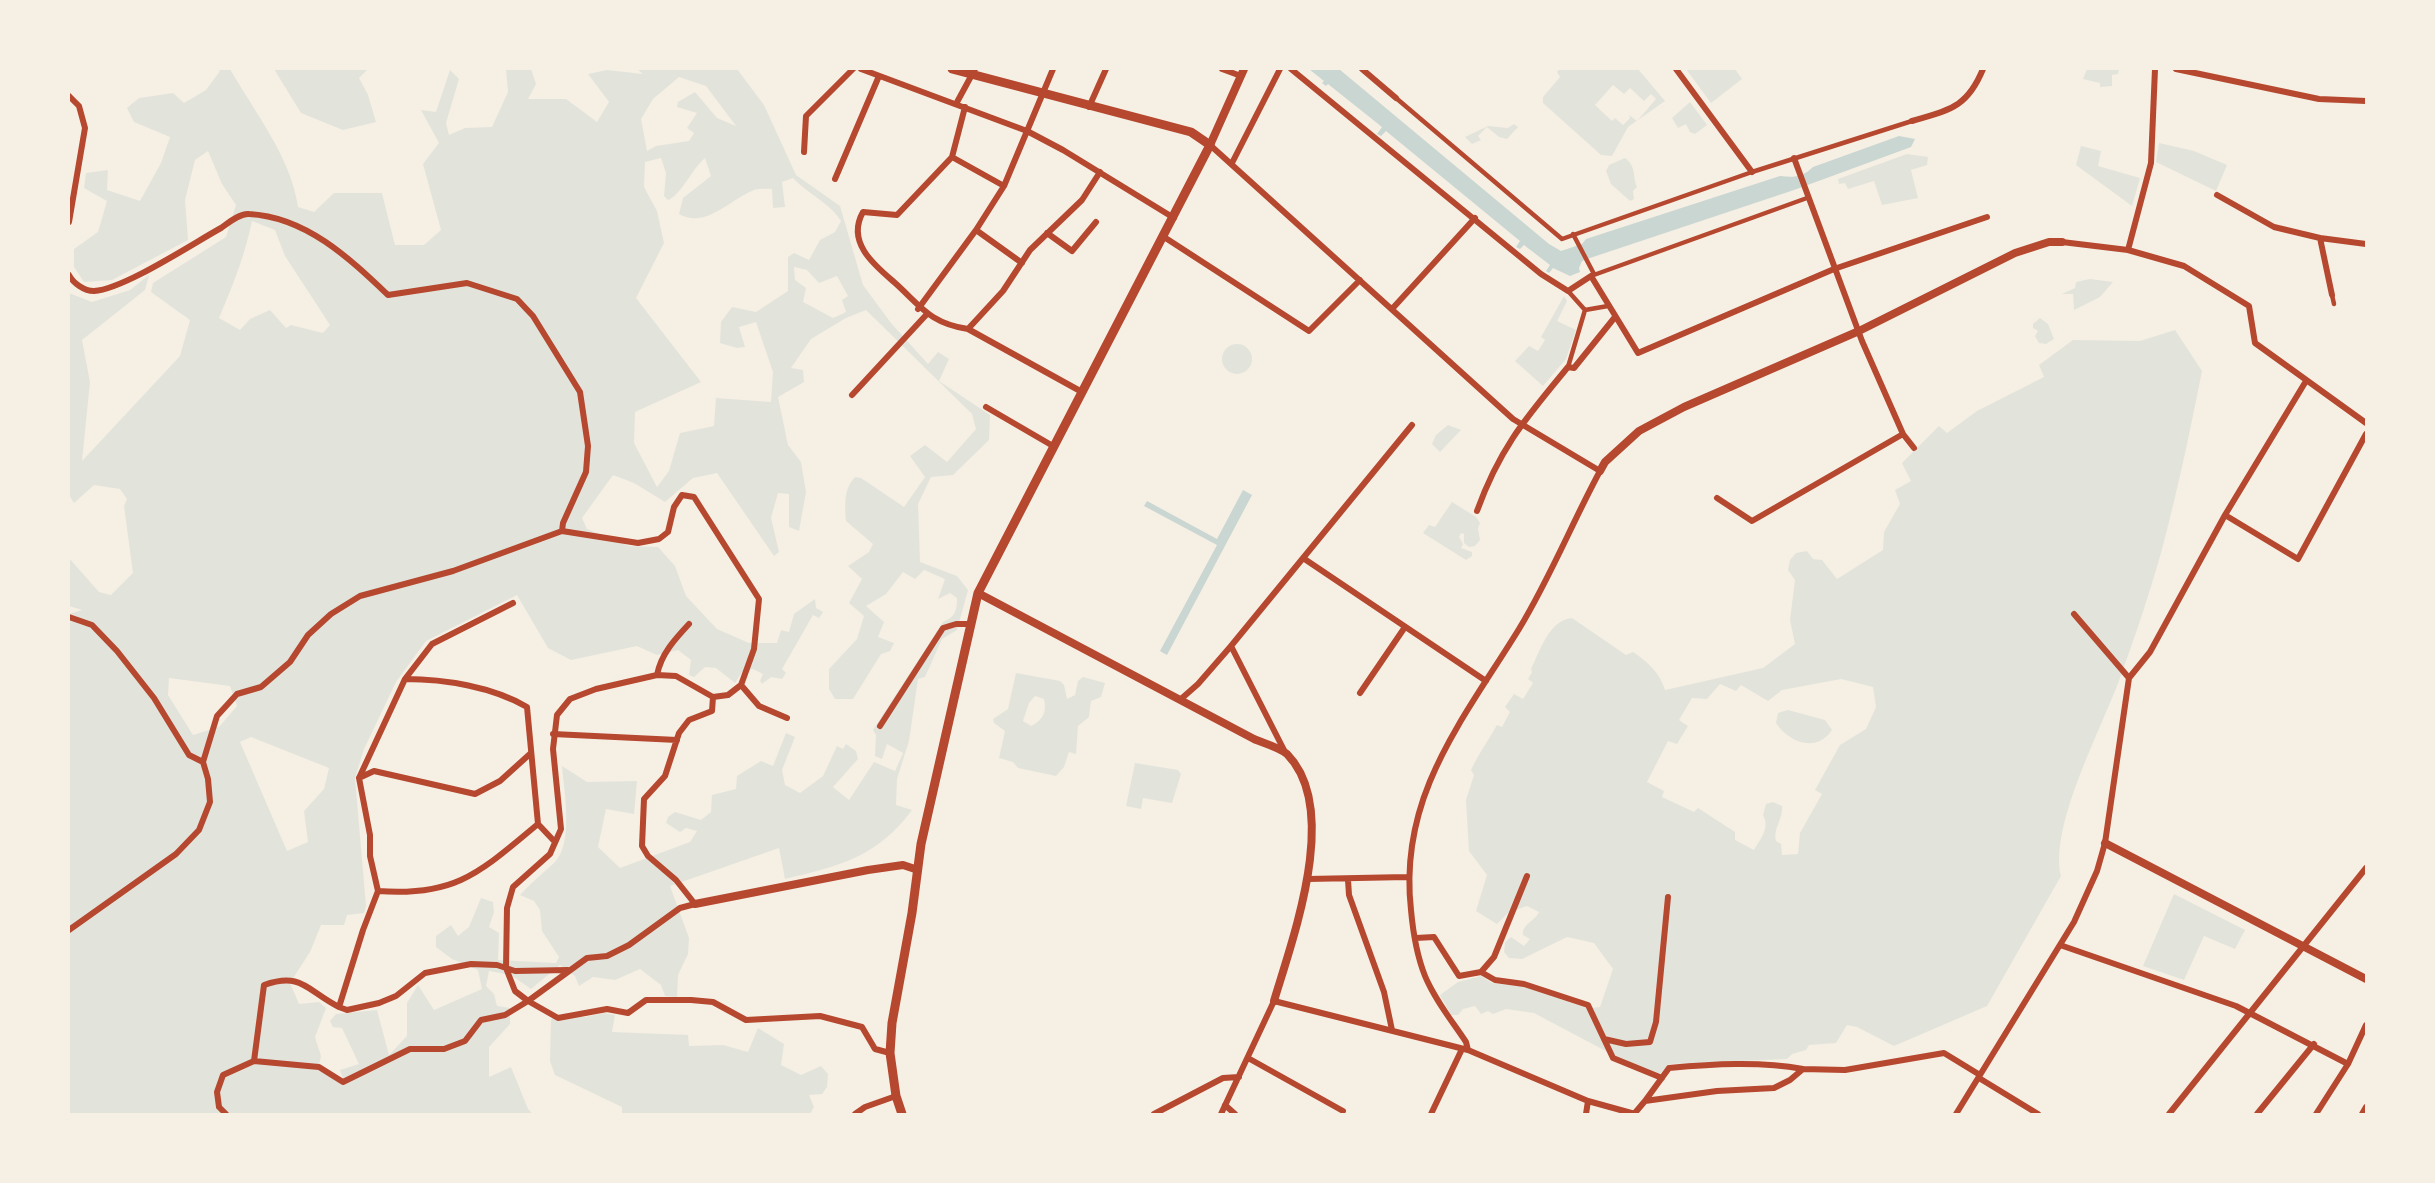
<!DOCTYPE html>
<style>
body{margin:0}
#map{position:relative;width:2435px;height:1183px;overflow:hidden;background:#f6efe4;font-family:Roboto,sans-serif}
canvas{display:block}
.frame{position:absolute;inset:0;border:70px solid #f6efe4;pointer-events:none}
</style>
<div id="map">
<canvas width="2435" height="1183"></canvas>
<div class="frame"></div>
</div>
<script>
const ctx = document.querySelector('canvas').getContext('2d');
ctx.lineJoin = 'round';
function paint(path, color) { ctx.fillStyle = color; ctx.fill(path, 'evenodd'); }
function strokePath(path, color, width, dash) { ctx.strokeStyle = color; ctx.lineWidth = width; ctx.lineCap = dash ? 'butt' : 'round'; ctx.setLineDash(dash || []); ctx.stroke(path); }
const green = new Path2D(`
 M218,69H230C255,113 291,157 298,207L314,212L334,193H382L395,245H424L441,230L423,164L439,143L421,110L436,112L450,70L459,79L446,123L449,135L465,128L492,127L508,92L506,69H531L536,84L528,99H566L597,122L609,102L588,74L607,70L643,74L637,69H737L764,105L796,175L840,206L863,285L891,323L928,364L938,352L949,359L939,381L990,415L989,440L953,475L931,477L918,504L920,562L957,576L968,590L957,630L942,639L925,677L918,679L909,741L897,779L896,805L912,810C877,857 840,866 785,879L779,848L670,886L689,938L688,954L678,975L677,997L665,996L661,985L640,969L615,980L593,977L579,986L575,976L560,965L531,989L511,975L489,971L486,986L494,994L497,1006L510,1008V1024L489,1047V1077L511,1067L528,1109L533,1114H69V614L82,610L69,606V558L99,592L111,595L133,573L124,506L127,499L120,489L94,485L74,503L69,495V293L92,302L130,290L149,275L145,290L82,340L90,382L82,461L180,356L190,320L151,292L153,283L226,237L236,205L222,184L208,151L195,160L185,200L188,240L112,280L84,282L74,267V249L98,232L107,201L84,188L86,173L108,170L107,190L140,201L161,163L170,137L134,122L127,108L139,98L173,93L184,103L206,90L220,71ZM679,77L706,86L736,126L717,118L695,92L678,102L677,107L697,113L687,128L694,133L689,141L656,146L647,151L641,119L653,99ZM661,158L666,173L664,196L668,200C682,194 691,170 705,158L711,176L683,198L679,214C705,229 728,201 752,191C758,188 765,189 772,189L773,208L785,207L782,182L793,178C808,194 830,203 841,221L835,232L820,240L809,260L794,253L788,257V291L756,312L732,307L721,322L720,343L737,348L745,347L739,327L756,322L773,372L771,402L716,398L714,426L680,433L669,471L657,487L634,443L635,412L701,382L636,298L664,243L657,211L644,187L645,162ZM252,221L275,230L285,256L330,325L323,333L291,325L286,328L270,310L250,319L240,330L219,318C233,285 245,255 252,221ZM794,267L807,270L819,283L837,276L848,296L842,300L846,312L833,318L803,302L806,288L795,280ZM866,310L972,414L976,429L947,462L925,445L910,456L925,477L904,507L861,478L855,477C843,490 845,505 846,521L873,544L869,552L848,566L862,579L849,603L864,616L857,639L829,669V689L835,699H853L881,654L890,651L894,643L878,637L884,622L866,606L886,594L903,572L915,579L924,570L945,579L938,599L950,593L957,598C957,611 955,617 943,622L873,730L876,735L875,756L882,759L887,744L903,753L895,771L874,762L849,800L833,787L858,759L856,751L846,744L843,749L837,746L823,776L800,793L785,785L782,770L795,737L786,733L773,766L761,761L737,776L736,789L712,795L711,812L701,820L675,812L668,817L666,823L680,832L686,828L697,831L690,842L620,868L598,847L606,809L634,814L637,781L587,782L562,766C564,791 574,844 554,863C543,873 531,883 520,895L534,901L540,910L542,931L559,957L556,963L498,960L499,933L489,927L494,912L493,902L481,898L469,927L458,936L451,925L436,936V947L452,959L478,970L482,989L434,1010L418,985L407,1003V1036L389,1055L377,1010L336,1014L330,1021L333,1027L342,1028L359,1064L340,1070L345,1084L318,1070L321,1056L315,1037L326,1008L319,1002L299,1004L290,983L310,952L321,925H344L347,915L364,913L366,906L355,778L364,749L396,682L426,641L517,595L548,648L571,660L637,646L657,655L678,650L691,660L689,675L694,677L705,667L716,668L735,683L742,672L753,669L763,674L760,681L762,684L771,677L782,679L786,673L782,669L813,615L819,618L823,612L816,608L815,599L794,614L789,632L781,630L777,643H749L717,629L686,596L675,566L658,547L629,546L587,529L582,518L613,475L634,483L665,502L693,478L717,473L774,556L779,552L771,518L778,493L789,494V527L799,531L806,492L801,462L788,445L778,397L804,382L803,370L791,368L811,339L846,318ZM169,678L230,686L237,706L219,727L193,735L168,695ZM251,737L329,768L324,789L304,811L308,842L287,851L240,742Z
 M274,69H368L359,78L368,95L376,122L343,130L301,113Z
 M1559,69H1638L1665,101L1628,127L1612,156L1601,155L1543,103V97L1560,77L1557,72ZM1613,85L1624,94L1630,88L1644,101L1651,94L1656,99L1637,121L1629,115L1630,118L1623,125L1615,118L1612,121L1595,105Z
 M1686,69H1735L1742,79L1711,103Z
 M2087,69H2119L2118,74L2112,75V86L2100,87V83L2083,79Z
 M1690,102L1707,125L1695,134L1690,132L1686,124L1678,128L1672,118Z
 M1514,124L1518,127L1507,139L1499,137L1487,127L1478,136L1481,140L1472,144L1465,137L1488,126L1508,128Z
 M2159,143L2194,151L2227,165L2216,191L2156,162Z
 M2081,146L2101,151L2098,166L2140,178L2132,206L2076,165Z
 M1907,154L1928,157L1927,165L1911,170L1918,198L1882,205L1874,181L1848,189L1845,183L1839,184L1838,179Z
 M1625,158C1637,167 1632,176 1637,187L1633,191L1634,199L1630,201L1611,184L1606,171L1609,165Z
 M2090,279L2113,282L2100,297L2074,310L2073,294H2062L2075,288L2076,282Z
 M1564,296L1567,301L1557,321L1576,330L1566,359L1543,386L1515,361L1529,346L1538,351L1545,340L1541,337Z
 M2040,318L2048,324L2054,339L2046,344L2039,343L2035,336L2038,331L2033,328V324Z
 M2175,330L2202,371C2190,432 2177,493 2161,553C2149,595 2135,637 2120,678C2102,728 2049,826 2061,876L1987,1006L1894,1046L1857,1027L1847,1025L1836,1043L1809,1045L1806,1050L1792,1054L1787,1059L1669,1064L1660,1074L1634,1066L1534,1013L1506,1009L1493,1014L1488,1011L1481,1014L1475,1006L1463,1009L1458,1015H1451L1440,995L1458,982L1481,976L1492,983L1525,987L1592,1008L1600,1007L1613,969L1594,943L1567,937L1522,959L1509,958L1504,952L1505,942L1511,937L1524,946L1530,939L1523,935C1522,924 1534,922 1539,912L1527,906L1509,912L1497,924L1476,911L1487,875L1469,851L1466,800L1474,775L1471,770C1479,753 1488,741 1497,725L1502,727L1510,712L1505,707L1514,694L1523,699L1533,683L1528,679L1532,672L1531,669C1540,651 1549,620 1572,618L1626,655L1633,652C1648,662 1660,673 1665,690L1763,668L1795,644L1790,620L1795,580L1788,570L1790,560L1796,553L1807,551L1813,559L1822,560L1837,579L1883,550L1884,532L1900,504L1895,490L1911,481L1902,463L1939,426L1947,433L1977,411L2044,377L2039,365L2073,340L2140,341ZM1841,679L1873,687L1876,707L1866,729L1840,745L1815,790L1822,794L1800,833L1798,854L1782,855L1781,844L1776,841C1773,828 1783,820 1782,806L1773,802L1766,804L1763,815C1770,828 1761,838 1754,850L1735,840V832L1698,808L1694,812L1662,797L1664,791L1647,782L1668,741L1677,744L1688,726L1679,720L1692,698L1707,699L1720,684L1736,691L1741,685L1768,701L1782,690Z
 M1222 359a15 15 0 1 1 30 0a15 15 0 1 1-30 0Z
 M1448,425L1461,430L1440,452L1432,444L1436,435Z
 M1452,502L1476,517L1480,523L1478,528L1480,540L1475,546L1469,547L1464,543V534L1461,533L1459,537L1463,544L1461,548L1472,552V556L1466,560L1423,533L1429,525L1435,527Z
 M1016,673L1060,681L1064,685L1067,699L1075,695L1078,681L1083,677L1105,683L1101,697L1091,701L1089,717L1078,726L1076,754L1069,752L1064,767L1056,776L1018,768L1013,762L999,758L1005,731L994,723L993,719L1008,709ZM1035,696L1044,699C1047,712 1043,720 1031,726L1023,721L1029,703Z
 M1788,710L1825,720L1832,730C1817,753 1789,743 1776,723L1778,713Z
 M1135,763L1178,770L1181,774L1172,803L1143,798L1141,809L1126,806Z
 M2174,894L2245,930L2235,949L2204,936L2184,980L2143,966Z
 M604,1013L615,1015L612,1032L688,1035L689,1046L723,1045L748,1052L758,1028L784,1044L781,1065L801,1075L821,1066L828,1074L827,1087L822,1094L809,1095L814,1107L810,1114H622V1107L555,1075L550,1061L551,1020L554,1016L585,1017Z`);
const water = new Path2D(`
 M1309,69H1339L1549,244L1561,251L1582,244L1586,239L1780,176C1794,178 1803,177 1813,167L1899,136L1915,139L1911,147L1794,190L1590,258L1582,261L1579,268L1580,272L1570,276L1553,268L1549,273L1546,271L1550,265L1524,245L1520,249L1516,247L1520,241L1386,131L1381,136L1377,134L1382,127L1328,84L1326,86L1322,83L1324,81Z
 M1243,490L1252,495L1167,655L1160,651L1217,545L1144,506L1147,501L1217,539Z`);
const pedestrian = new Path2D(`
 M1396,98L1562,239L1752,172L1912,121
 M1573,234L1594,274
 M1591,276L1807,198
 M1568,291L1585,310L1568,367
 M2332,295L2334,304
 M1585,310L1608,306`);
const minor = new Path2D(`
 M861,69L1027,131L1063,150L1174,218
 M1222,69L1241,76
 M1291,69L1541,274L1568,291L1591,276L1638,353L1834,269L1987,217
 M1362,69L1396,98
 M1676,69L1752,172
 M2176,69L2319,99L2366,101
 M69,96L79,106L85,128L69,222
 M956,104L975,69
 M965,107L952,157L1004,186
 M1089,107L1106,69
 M1912,121C1949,110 1967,108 1983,69
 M1210,145L1513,419L1600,471C1572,523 1550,578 1519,629C1463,720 1398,796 1411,910C1413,932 1417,956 1425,976C1435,1000 1452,1021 1466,1042L1468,1050
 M804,152L806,116L853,69
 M952,157L897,215L863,212C846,242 874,265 894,282C921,306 929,323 968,329L1082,392
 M1794,158L1862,341L1903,434L1914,448
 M1232,163L1280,69
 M835,179L879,76
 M2217,195L2274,227L2320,238L2332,295
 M976,230L1022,263
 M1047,233L1072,251L1096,222
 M1164,237L1309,331L1360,280
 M2320,238L2366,244
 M2062,242L2128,250L2184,266L2249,306L2255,343L2366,423
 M2128,250L2151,163L2155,69
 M69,275C73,283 84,291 94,291C124,289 192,244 221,228C228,223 240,213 249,214C306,217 349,258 388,295L467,283L517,299L533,316L580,392L588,446L586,472L563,523L562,531
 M918,309L976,230L1004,186L1053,69
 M1392,309L1475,218
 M968,329L1003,291L1030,250L1082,200L1100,172
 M852,395L927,314
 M986,407L1053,446
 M1717,498L1752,521L1903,434
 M1477,511C1500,447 1526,418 1568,367L1574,368L1615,317
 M2225,515L2298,559L2366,434
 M1303,558L1486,681
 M69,617L92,625L117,651L154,698L189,755L203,762
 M1231,646L1285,752
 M657,675C661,654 675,639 689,624
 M2129,678L2150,652L2225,515L2306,381
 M405,679L432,644L513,603
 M741,685L759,706L787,718
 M1360,693L1405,627
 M1181,699L1198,684L1231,646L1412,425
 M880,726L943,628L956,624H969
 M553,734L677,740
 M359,778L374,771L475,794L500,781L531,753
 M1308,879L1407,877
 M1348,880L1349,895L1384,992L1392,1030
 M378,891C457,897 481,871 538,824
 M69,930L176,854L199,830L210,802L208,779L203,762L217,716L237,694L261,687L290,662L308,635L331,614L360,596L453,571L562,531L638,543L659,539L668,532L674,507L682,495L694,497L759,599L754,649L741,685L728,695L713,697L676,676L657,675L596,689L570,699L557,715L553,749L561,829L550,854L513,887L507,908L506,968L515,991L528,1001L587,958L607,956L629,945L680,908L695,904L676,880L648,856L642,846L644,799L665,776L679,733L689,720L712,711L713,697
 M1416,938L1434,937L1459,976L1481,972L1494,957L1527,876
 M2060,945L2236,1006L2348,1064
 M1481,972L1495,980L1524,984L1588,1005L1613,1058L1662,1078
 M339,1007L347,1010L379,1003L396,996L425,973L471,964L497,965L515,971L568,970
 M1604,1039L1626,1044L1650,1042L1656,1022L1668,897
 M1248,1058L1343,1111
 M254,1061L264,985C302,972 306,990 339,1007L363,930L378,891L370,856V835L359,778L405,679C445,679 493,687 527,707L538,824L555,842
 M1979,1078L2038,1114
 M1645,1101L1669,1068C1712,1064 1760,1061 1803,1069
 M1225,1105L1235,1114
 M226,1114L219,1107L217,1092L223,1075L254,1061L319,1067L343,1082L410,1049H444L465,1041L481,1020L505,1015L528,1001L558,1018L607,1009L628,1013L646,1000H691L713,1002L746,1020L820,1016L862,1027L875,1049L890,1053
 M855,1114L865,1107L896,1096
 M1154,1114L1223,1078L1239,1077
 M1221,1114L1274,1001L1468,1050L1588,1101L1635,1114
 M1431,1114L1462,1049
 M1586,1114L1588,1101
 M1634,1114L1645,1101L1717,1091L1774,1088L1790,1080L1803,1069L1845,1070L1944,1053L1980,1075
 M1956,1114L2074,922L2097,871L2105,843L2129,678L2074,614
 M2169,1114L2366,868
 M2257,1114L2314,1044
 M2316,1114L2348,1064L2366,1025
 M2362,1114L2366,1107`);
const tertiary = new Path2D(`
 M1210,145L1244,69
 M1600,471L1605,462L1639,431L1684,407L1859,331L2015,253L2049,242H2062
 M978,593L1254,739C1263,743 1279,747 1287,754C1341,809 1293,937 1274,1001
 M2105,843L2366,979
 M695,904L868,870L903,865L918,870`);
const primary = new Path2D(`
 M902,1114L896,1096L890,1053L892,1023L912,913L921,844L978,593L1210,145L1191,132L952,69`);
paint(green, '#e2e4dc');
paint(water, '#c9d6d2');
strokePath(pedestrian, '#b5482f', 4.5);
strokePath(minor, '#b5482f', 6);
strokePath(tertiary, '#b5482f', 8);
strokePath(primary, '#b5482f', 9);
</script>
